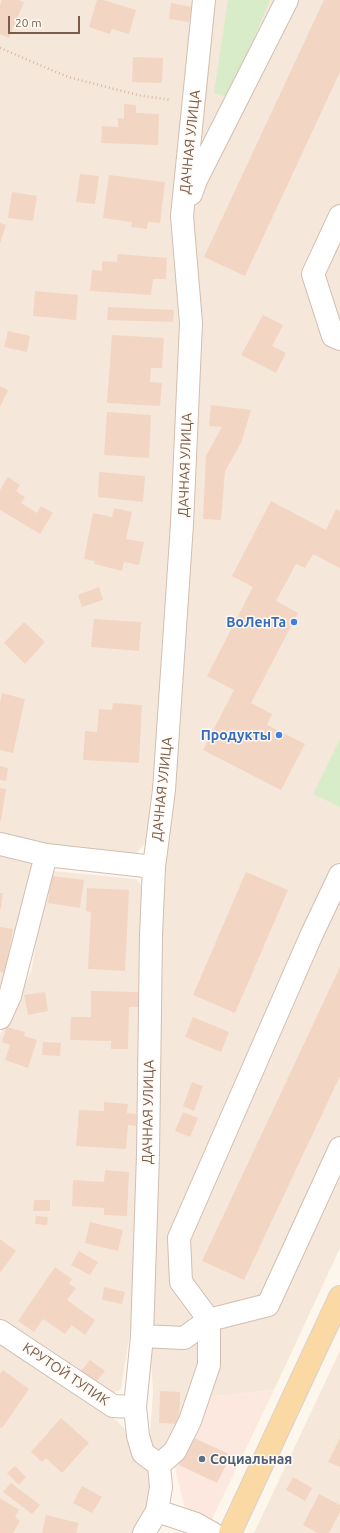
<!DOCTYPE html>
<meta charset="utf-8">
<style>
body{margin:0}
#map{position:relative;width:340px;height:1533px;overflow:hidden;background:#fdf6ec;font-family:Ubuntu,sans-serif}
canvas{display:block}
.scale{position:absolute;left:8px;top:16px;width:72px;height:18px;box-sizing:border-box;border:2px solid #7a5c4d;border-top:0;padding-left:5px;font-size:12px;line-height:14px;white-space:nowrap;color:#7a5c4d;-webkit-text-stroke:3px #fffaf3;paint-order:stroke}
</style>
<div id="map">
<canvas width="340" height="1533"></canvas>
<div class="scale">20 m</div>
</div>
<script>
const ctx = document.querySelector('canvas').getContext('2d');
ctx.lineJoin = 'round';
function paint(path, color) { ctx.fillStyle = color; ctx.fill(path, 'evenodd'); }
function strokePath(path, color, width, dash) { ctx.strokeStyle = color; ctx.lineWidth = width; ctx.lineCap = dash ? 'butt' : 'round'; ctx.setLineDash(dash || []); ctx.stroke(path); }
function write(font, color, halo, rows, align = 'center') {
  ctx.font = font + ' Ubuntu,sans-serif'; ctx.lineWidth = 3; ctx.setLineDash([]); ctx.textBaseline = 'middle'; ctx.strokeStyle = halo; ctx.fillStyle = color; for (const [text, x, y, turn = 0] of rows) {
    ctx.save(); ctx.translate(x, y); ctx.rotate((+turn || 0) * Math.PI / 180); ctx.textAlign = isNaN(turn) ? turn : align; if (halo) ctx.strokeText(text, 0, 0); ctx.fillText(text, 0, 0); ctx.restore();
  }
}
const residential = new Path2D(`
 M0,0H199L174,259L182,325L184,376L150,834L144,845L135,854L105,853L0,837Z
 M216,0H340V1248L274,1390L207,1397L173,1461L149,1451L153,1391L148,1317L158,930L189,218Z
 M0,850L30,857L34,864L0,997Z
 M54,871L136,879L141,885V1153L131,1326L121,1389L111,1394L0,1319V1034L31,972L47,879L50,873Z
 M0,1343L117,1421L126,1430L129,1446L137,1460L152,1470L151,1501L137,1533H0Z
 M340,1350V1533H254L338,1355Z`);
const commercial = new Path2D(`
 M274,1390L212,1519L202,1520L185,1509L173,1461L207,1397Z`);
const green = new Path2D(`
 M228,0H270L229,97L214,93Z
 M340,739V807L313,794Z`);
const building = new Path2D(`
 M2,0H18L24,2L9,38L0,34V6Z
 M97,0H103L136,10L129,34L112,29L110,34L89,27Z
 M324,0H340V72L245,276L204,257Z
 M171,3L192,7L189,22L169,19Z
 M133,57L163,58L162,83L132,82Z
 M124,104L136,105V113L159,114L158,145L101,143L102,126L118,127V118L124,119Z
 M80,174L99,176L95,204L76,202Z
 M109,175L165,182L160,223L148,222L147,229L131,227L132,222L103,218Z
 M12,192L37,196L33,221L8,218Z
 M0,223L6,225L0,244Z
 M118,254L167,258L166,279H153L151,295L90,291L92,270L102,271V261L117,262Z
 M35,291L78,295L76,320L33,316Z
 M108,307L174,310L173,322L107,320Z
 M263,315L283,325L272,346L286,353L276,373L241,355Z
 M8,331L30,336L27,352L4,347Z
 M112,335L164,338L162,368H151L150,382L162,383L160,406L107,403Z
 M0,386L8,390L0,407Z
 M211,405L251,410L241,443L225,471L221,520L203,519L206,456L222,427L209,426Z
 M107,412L151,415L149,458L104,455Z
 M99,472L145,476L143,502L98,497Z
 M8,477L20,485L16,491L25,497L21,503L37,513L41,506L53,513L40,534L0,510V490Z
 M271,501L326,530L336,509L340,511V568L313,554L305,568L296,564L276,601L298,613L251,703L272,714L267,725L305,744L281,790L203,750L234,690L207,676L253,587L232,576Z
 M114,508L132,512L126,539L144,542L139,565L124,562L122,571L94,564L95,561L84,559L93,513L112,517Z
 M99,587L103,600L82,607L78,595Z
 M94,619L141,622L139,651L91,647Z
 M24,622L45,642L25,664L4,643Z
 M2,693L25,699L13,753L0,750V704Z
 M113,703L142,705L139,763L83,760L85,731L97,732L99,709L112,710Z
 M0,766L8,768L6,781L0,780Z
 M0,788L6,789L1,821H0Z
 M246,872L288,890L235,1013L193,995Z
 M51,876L84,880L80,908L48,903Z
 M87,888L129,890L125,971L88,969L91,912L86,911Z
 M0,893H3L1,909H0Z
 M0,927L13,929L5,973L0,972Z
 M340,967V1076L244,1280L202,1261Z
 M91,991L138,992V1007H129L128,1049H111V1041L70,1040L71,1017H91Z
 M45,992L48,1011L28,1015L24,995Z
 M193,1017L229,1032L221,1052L185,1037Z
 M7,1027L25,1032L24,1036L37,1040L28,1068L5,1060L10,1045L2,1042Z
 M43,1042L61,1043L60,1056L42,1055Z
 M192,1082L203,1086L194,1111L183,1106Z
 M104,1102L128,1104L127,1113L136,1114V1126L128,1125L126,1149L76,1146L79,1110L104,1111Z
 M183,1112L198,1118L190,1137L175,1131Z
 M105,1170L129,1172L127,1216L104,1215V1208L72,1206L73,1180L104,1182Z
 M34,1200H50V1211H33Z
 M36,1216L48,1217L47,1225L35,1224Z
 M90,1222L123,1230L118,1251L85,1243Z
 M0,1239L16,1251L0,1273Z
 M79,1251L98,1262L90,1275L71,1265Z
 M55,1267L72,1279L69,1284L76,1288L67,1300L95,1320L85,1335L72,1325L65,1334L43,1319L34,1332L18,1321Z
 M104,1287L125,1292L122,1304L102,1300Z
 M90,1360L105,1371L96,1382L81,1371Z
 M3,1370L29,1389L2,1428L0,1427V1374Z
 M160,1391L180,1392L179,1424L159,1423Z
 M61,1418L89,1443L62,1473L46,1458L42,1462L31,1452Z
 M192,1437L231,1455L217,1483L179,1465Z
 M340,1438V1467L328,1462Z
 M15,1466L26,1477L19,1485L7,1473Z
 M293,1477L312,1488L305,1501L286,1490Z
 M11,1483L40,1505L32,1514L3,1492Z
 M82,1486L102,1497L92,1513L73,1503Z
 M319,1494L340,1505V1512L329,1533H318L303,1525Z
 M0,1498L19,1510L15,1517L20,1521L13,1533H0Z
 M46,1515L79,1523L76,1533H42Z`);
const path = new Path2D(`
 M0,48L68,77L138,95L171,100`);
const minor = new Path2D(`
 M204,0L182,216L191,323L182,524L164,790L154,867L151,936L148,1154L142,1336L135,1407L138,1436L143,1453L159,1465L161,1487L157,1511L196,1524L212,1533
 M191,194L196,180L287,0
 M340,216L313,274L333,336L340,339
 M0,844L46,855L154,867
 M0,1018L10,996L46,855
 M0,1331L113,1406L135,1407
 M142,1336L184,1338L209,1320L181,1282L179,1238L311,936L340,875
 M159,1465L175,1451L190,1421L209,1365V1320L268,1305L340,1148
 M144,1533L157,1511`);
const major = new Path2D(`
 M230,1533L340,1297`);
const markers = [
 [294,622,4,"#3f7fe0"],
 [279,735,4,"#3f7fe0"],
 [202,1459,4,"#5c6f8a"]
];
const streetNames = [
 ["ДАЧНАЯ УЛИЦА",190,142,-84],
 ["ДАЧНАЯ УЛИЦА",185,465,-88],
 ["ДАЧНАЯ УЛИЦА",162,789,-84],
 ["ДАЧНАЯ УЛИЦА",148,1112,-89],
 ["КРУТОЙ ТУПИК",66,1374,34]
];
const shopNames = [
 ["ВоЛенТа",286,622],
 ["Продукты",271,735]
];
const serviceNames = [
 ["Социальная",210,1459]
];
paint(residential, '#f5e8da');
paint(commercial, '#fde8e0');
paint(green, '#d8ecc9');
paint(building, '#f3d5c3');
strokePath(minor, '#d1beb0', 24);
strokePath(major, '#dad1cd', 24);
strokePath(path, '#d9b8a5', 2.5, [1, 3]);
strokePath(minor, '#fff', 22);
strokePath(major, '#fbd9a5', 22);
for (const [x, y, r, color] of markers) { const dot = new Path2D(); dot.arc(x, y, r, 0, 2 * Math.PI); ctx.fillStyle = color; ctx.fill(dot); strokePath(dot, '#fffaf3', 1.5); }
write('14px', '#7a5c4d', '#fffaf3', streetNames);
write('bold 14px', '#366cbe', '#fffaf3', shopNames, 'right');
write('bold 14px', '#4e5e75', '#fffaf3', serviceNames, 'left');
</script>
